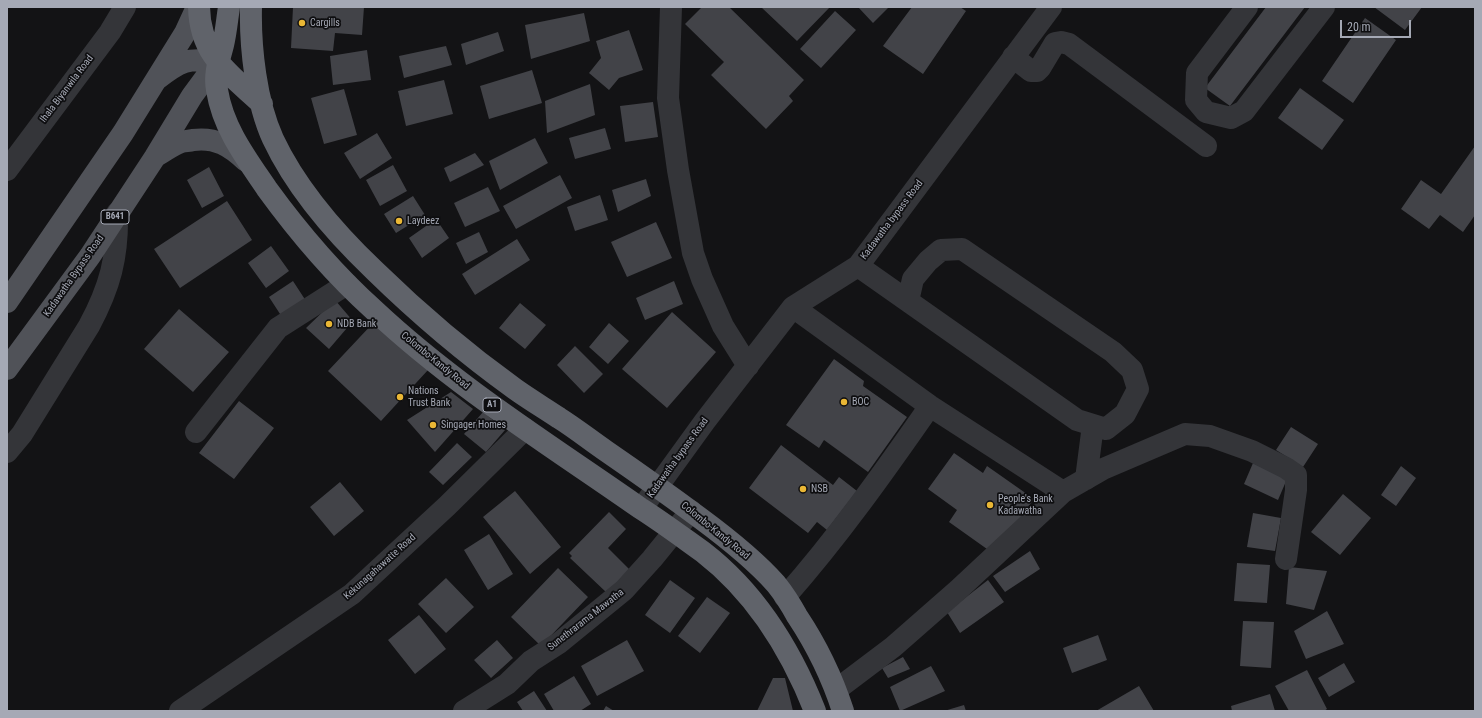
<!DOCTYPE html>
<style>
body{margin:0}
#map{position:relative;width:1482px;height:718px;overflow:hidden;background:#131315;font-family:"Roboto Condensed",sans-serif}
canvas{display:block}
.frame{position:absolute;inset:0;border:8px solid #a5a9b5;pointer-events:none}
.scale{position:absolute;left:1340px;top:20px;width:71px;height:18px;box-sizing:border-box;border:2px solid #a5a9b5;border-top:0;padding-left:5px;font-size:12px;line-height:14px;white-space:nowrap;color:#a5a9b5;-webkit-text-stroke:3px #0e0e10;paint-order:stroke}
</style>
<div id="map">
<canvas width="1482" height="718"></canvas>
<div class="frame"></div>
<div class="scale">20 m</div>
</div>
<script>
const ctx = document.querySelector('canvas').getContext('2d');
ctx.lineJoin = 'round';
function paint(path, color) { ctx.fillStyle = color; ctx.fill(path, 'evenodd'); }
function strokePath(path, color, width, dash) { ctx.strokeStyle = color; ctx.lineWidth = width; ctx.lineCap = dash ? 'butt' : 'round'; ctx.setLineDash(dash || []); ctx.stroke(path); }
function write(font, color, halo, rows, align = 'center') {
  ctx.font = font + ' "Roboto Condensed",sans-serif'; ctx.lineWidth = 3.5; ctx.setLineDash([]); ctx.textBaseline = 'middle'; ctx.strokeStyle = halo; ctx.fillStyle = color; for (const [text, x, y, turn = 0] of rows) {
    ctx.save(); ctx.translate(x, y); ctx.rotate((+turn || 0) * Math.PI / 180); ctx.textAlign = isNaN(turn) ? turn : align; if (halo) ctx.strokeText(text, 0, 0); ctx.fillText(text, 0, 0); ctx.restore();
  }
}
const building = new Path2D(`
 M293,7H364L362,35L335,33L333,51L291,48Z
 M702,7H729L804,80L789,96L793,101L766,129L711,75L724,62L685,24Z
 M761,7H830L797,41Z
 M858,7H889L873,23Z
 M912,7H960L966,11L923,74L883,46Z
 M1266,7H1305L1230,106L1205,88Z
 M1374,7H1422L1405,30Z
 M835,11L856,30L821,68L800,49Z
 M584,13L590,41L531,59L525,25Z
 M1365,18L1396,40L1353,103L1322,81Z
 M629,30L643,70L619,78L609,90L589,73L601,58L596,41Z
 M498,32L504,51L466,65L461,44Z
 M446,46L452,65L404,78L399,56Z
 M367,50L371,80L333,85L330,56Z
 M532,70L542,103L489,119L480,86Z
 M444,80L453,114L406,126L398,91Z
 M590,84L595,115L547,133L545,101Z
 M1300,88L1344,120L1322,150L1278,118Z
 M344,89L357,135L324,144L311,98Z
 M653,102L658,137L625,142L620,106Z
 M605,128L611,149L575,159L569,138Z
 M377,133L392,158L360,179L344,153Z
 M535,138L548,163L500,190L489,161Z
 M1475,146V215L1463,232L1440,215L1429,229L1401,209L1421,180L1441,194Z
 M475,153L484,165L450,182L444,168Z
 M393,165L407,191L380,206L366,180Z
 M209,167L224,196L202,208L187,180Z
 M560,175L572,198L516,229L503,206Z
 M646,179L651,196L618,212L612,190Z
 M488,187L500,211L465,227L454,203Z
 M600,195L608,220L575,231L567,207Z
 M413,196L425,215L396,233L384,214Z
 M227,201L252,240L180,288L154,249Z
 M436,219L449,238L422,258L409,238Z
 M656,222L672,258L627,277L611,242Z
 M479,232L488,252L466,264L456,243Z
 M517,239L530,260L475,295L462,274Z
 M271,246L289,271L266,288L248,263Z
 M293,281L306,301L282,317L269,297Z
 M674,281L683,304L645,320L636,298Z
 M335,300L353,321L329,349L306,328Z
 M520,303L546,325L525,349L499,328Z
 M179,309L229,352L193,392L144,349Z
 M672,312L716,352L667,408L622,369Z
 M375,321L428,370L381,421L328,371Z
 M609,323L629,341L608,364L589,347Z
 M575,346L603,374L584,393L557,365Z
 M834,359L864,381L863,386L907,417L868,472L824,440L819,448L786,425Z
 M451,392L473,409L435,452L407,420Z
 M239,401L274,428L234,479L199,453Z
 M483,412L505,430L486,452L464,434Z
 M1291,427L1318,444L1303,467L1276,450Z
 M457,443L472,457L443,485L429,472Z
 M781,445L833,485L839,477L857,491L827,530L817,522L808,533L749,488Z
 M954,453L983,473L987,466L1034,499L994,554L949,522L957,510L928,489Z
 M1253,463L1287,479L1278,500L1244,484Z
 M1401,466L1416,478L1396,506L1381,495Z
 M340,482L364,511L334,536L310,507Z
 M515,491L561,547L530,574L483,517Z
 M1343,494L1371,518L1340,555L1311,532Z
 M609,512L626,529L608,548L630,570L607,593L570,558L572,556L569,553Z
 M1253,513L1281,518L1275,551L1247,547Z
 M489,534L513,574L488,590L464,550Z
 M1030,551L1040,569L1005,592L993,576Z
 M1237,563L1270,565L1267,603L1234,601Z
 M1289,567L1327,571L1314,610L1286,604Z
 M558,568L588,597L541,646L511,617Z
 M446,578L474,607L446,633L418,604Z
 M670,580L695,598L670,633L645,615Z
 M988,580L1004,602L960,633L947,612Z
 M707,597L730,613L700,653L678,636Z
 M1327,611L1344,644L1306,659L1294,631Z
 M419,615L446,649L415,674L388,640Z
 M1243,621L1274,622L1271,668L1240,666Z
 M1098,635L1107,660L1072,673L1063,648Z
 M497,640L513,658L491,678L474,660Z
 M627,640L644,671L597,696L581,666Z
 M903,657L910,669L888,678L882,668Z
 M1344,663L1355,682L1329,697L1318,678Z
 M931,666L945,691L900,711L890,687Z
 M1307,670L1327,709L1324,711H1289L1275,686Z
 M574,676L591,704L580,711H554L544,694Z
 M773,678H785L793,711H757Z
 M1139,686L1154,711H1096Z
 M534,691L547,711H523L517,702Z
 M1270,694L1275,711H1232L1231,706Z
 M964,705L966,711H944Z
 M606,706L614,711H603Z`);
const minor = new Path2D(`
 M671,7L668,98L678,170L693,253L702,279L723,326L748,366
 M1247,7L1197,73L1196,100L1206,112L1231,118L1244,111L1324,7
 M1013,57L1031,71H1037L1040,68L1055,43L1061,42L1069,44L1206,146
 M7,170L110,32L125,7
 M858,266L1077,420L1106,429L1125,414L1138,389L1132,370L1113,352L962,249L941,250L928,261L913,279L908,301
 M793,307L930,406L1063,492
 M196,432L278,328L347,284
 M7,452L22,434L89,326C110,287 118,257 117,213
 M1086,479L1093,425
 M642,508L705,421L793,307L858,266L1051,7
 M785,597C838,537 884,472 930,406
 M836,690L893,647L958,590L1063,492L1103,469L1185,434L1210,436L1252,451L1286,468L1296,475V490L1286,559
 M180,711L352,594L447,506L525,429
 M464,711L507,684L531,661L559,643L624,590L652,559L691,511`);
const major = new Path2D(`
 M156,156C164,152 172,145 181,142C184,141 189,141 193,140C216,137 230,146 246,161
 M7,302L123,133L185,33L197,7
 M7,369L90,256L155,157L192,96L217,62C188,57 180,61 157,79`);
const highway = new Path2D(`
 M199,7C200,56 229,73 262,104
 M229,7C227,20 226,33 223,45C219,61 214,74 217,90C223,128 246,158 267,189C299,233 334,274 374,310C455,386 550,445 640,508C662,522 682,537 703,552C756,593 791,650 815,711
 M251,7C250,47 256,102 273,139C297,190 335,233 375,271C419,314 465,353 515,389C529,399 544,408 559,418C575,428 590,440 606,451C638,473 669,495 700,518C727,538 754,559 776,584C784,594 791,605 797,616C817,646 832,677 843,711`);
const markers = [
 [302,23,4,"#eab735"],
 [399,221,4,"#eab735"],
 [329,324,4,"#eab735"],
 [400,397,4,"#eab735"],
 [844,402,4,"#eab735"],
 [433,425,4,"#eab735"],
 [803,489,4,"#eab735"],
 [990,505,4,"#eab735"]
];
const shields = [
 [115,217,28],
 [492,405,18]
];
const shieldNames = [
 ["B641",115,217],
 ["A1",492,405]
];
const poiNames = [
 ["Cargills",310,23],
 ["Laydeez",407,221],
 ["NDB Bank",337,324],
 ["Nations",408,391],
 ["Trust Bank",408,403],
 ["BOC",852,402],
 ["Singager Homes",441,425],
 ["NSB",811,489],
 ["People's Bank",998,499],
 ["Kadawatha",998,511]
];
const streetNames = [
 ["Ihala Biyanwila Road",67,89,-53],
 ["Kadawatha bypass Road",892,220,-53],
 ["Kadawatha Bypass Road",74,276,-55],
 ["Colombo-Kandy Road",435,361,39],
 ["Kadawatha bypass Road",678,458,-54],
 ["Colombo-Kandy Road",715,531,39],
 ["Kekunagahawatte Road",380,567,-42],
 ["Sunethrarama Mawatha",586,620,-38]
];
paint(building, '#424348');
strokePath(minor, '#343539', 22);
strokePath(major, '#505258', 22);
strokePath(highway, '#60636a', 22);
for (const [x, y, r, color] of markers) { const dot = new Path2D(); dot.arc(x, y, r, 0, 2 * Math.PI); ctx.fillStyle = color; ctx.fill(dot); strokePath(dot, '#0e0e10', 1.5); }
for (const [x, y, w] of shields) { const box = new Path2D(); box.roundRect(x - w / 2, y - 7, w, 14, 3); ctx.fillStyle = '#0e0e10'; ctx.fill(box); strokePath(box, '#a5a9b5', 1); }
write('bold 9px', '#a5a9b5', null, shieldNames);
write('10px', '#a5a9b5', '#0e0e10', poiNames, 'left');
write('10px', '#a5a9b5', '#0e0e10', streetNames);
</script>
